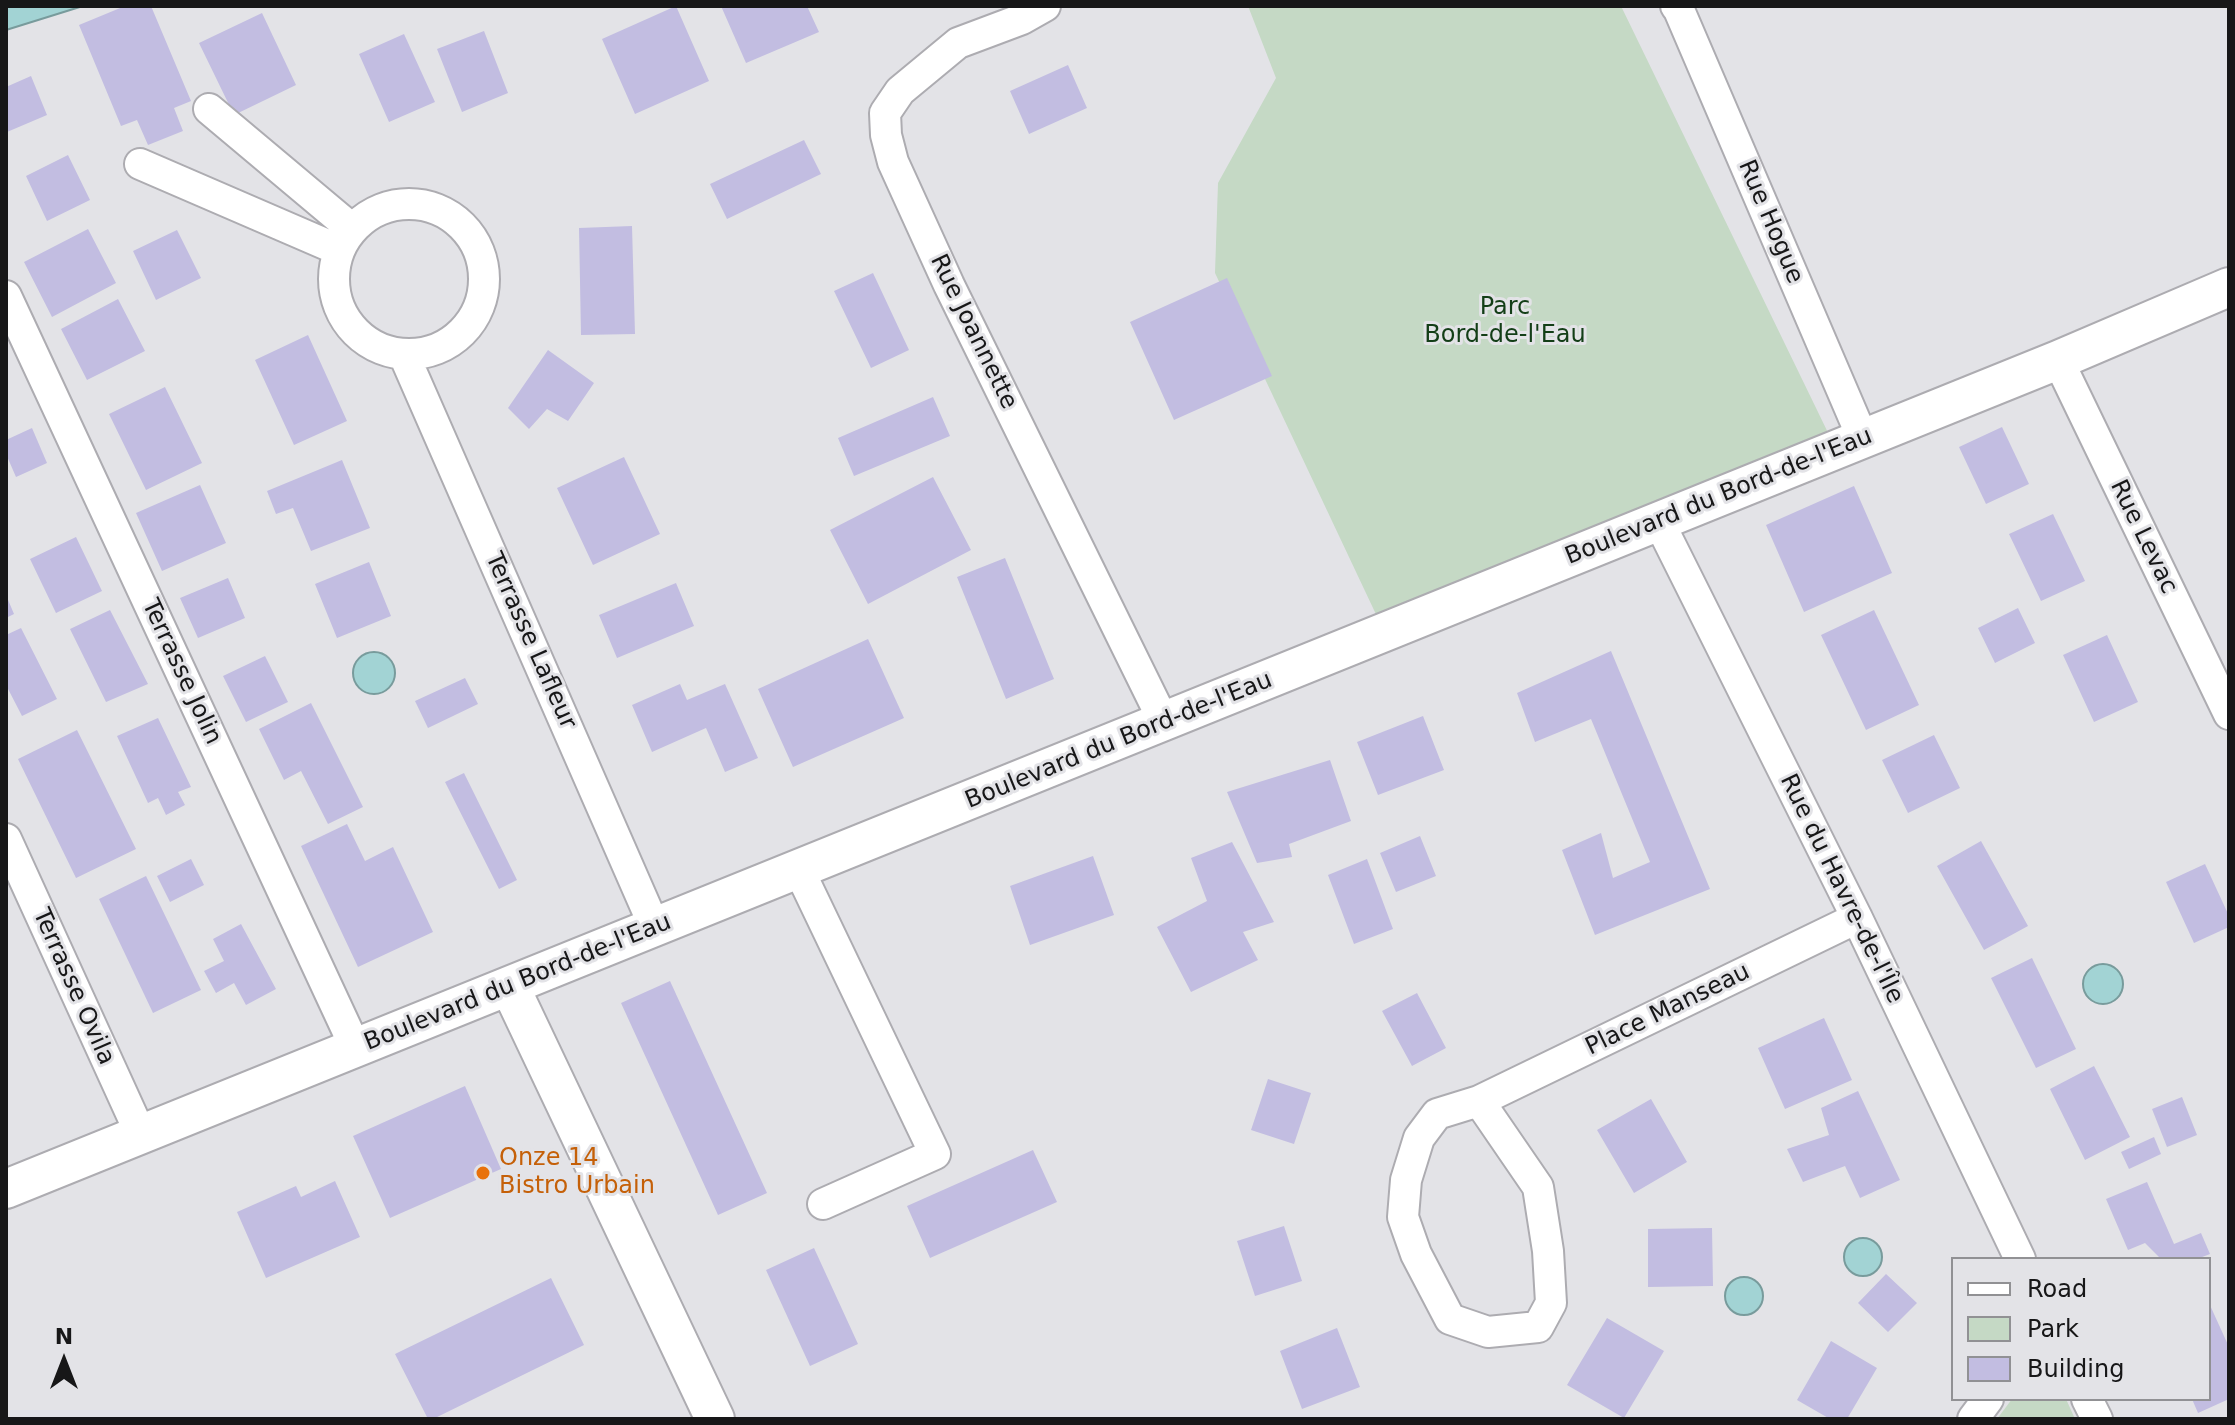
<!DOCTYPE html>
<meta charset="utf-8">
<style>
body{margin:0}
#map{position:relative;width:2235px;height:1425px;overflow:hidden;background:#e3e3e7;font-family:"DejaVu Sans",sans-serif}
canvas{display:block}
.frame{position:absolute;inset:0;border:8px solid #171718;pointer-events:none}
.legend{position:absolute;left:1951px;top:1257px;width:260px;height:144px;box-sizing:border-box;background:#e3e3e7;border:2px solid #919194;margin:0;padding:10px 14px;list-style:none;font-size:24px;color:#171718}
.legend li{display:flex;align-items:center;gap:16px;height:40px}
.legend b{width:40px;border:2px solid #919194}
.north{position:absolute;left:24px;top:1321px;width:80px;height:80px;-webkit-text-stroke:6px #e3e3e7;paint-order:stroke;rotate:0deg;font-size:22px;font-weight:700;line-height:32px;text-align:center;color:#171718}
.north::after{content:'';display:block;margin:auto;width:28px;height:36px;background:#171718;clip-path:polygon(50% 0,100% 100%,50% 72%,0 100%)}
</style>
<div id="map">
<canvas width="2235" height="1425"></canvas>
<div class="frame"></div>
<ul class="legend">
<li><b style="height:10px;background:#fff"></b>Road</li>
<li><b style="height:22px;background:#c5d9c5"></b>Park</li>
<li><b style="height:22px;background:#c2bde1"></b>Building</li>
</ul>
<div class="north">N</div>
</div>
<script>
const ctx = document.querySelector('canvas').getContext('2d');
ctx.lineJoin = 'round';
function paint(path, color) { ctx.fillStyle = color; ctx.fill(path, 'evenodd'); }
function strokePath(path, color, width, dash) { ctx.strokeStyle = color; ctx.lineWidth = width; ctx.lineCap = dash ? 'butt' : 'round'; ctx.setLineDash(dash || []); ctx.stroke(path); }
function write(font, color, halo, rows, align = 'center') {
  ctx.font = font + ' "DejaVu Sans",sans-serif'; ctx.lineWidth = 6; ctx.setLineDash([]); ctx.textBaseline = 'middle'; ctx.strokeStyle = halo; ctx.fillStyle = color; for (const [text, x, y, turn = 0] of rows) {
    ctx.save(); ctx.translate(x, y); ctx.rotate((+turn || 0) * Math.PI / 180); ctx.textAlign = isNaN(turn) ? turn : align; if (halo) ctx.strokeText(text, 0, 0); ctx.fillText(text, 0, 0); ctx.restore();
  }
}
const green = new Path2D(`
 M1248,6H1621L1833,443L1390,644L1215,273L1218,183L1276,78Z
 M2012,1399H2066L2075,1419H1997Z`);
const water = new Path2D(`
 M6,6H83L6,30Z
 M353 673a21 21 0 1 1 42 0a21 21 0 1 1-42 0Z
 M2083 984a20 20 0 1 1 40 0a20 20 0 1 1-40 0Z
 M1844 1257a19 19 0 1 1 38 0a19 19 0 1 1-38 0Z
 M1725 1296a19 19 0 1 1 38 0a19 19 0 1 1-38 0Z`);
const building = new Path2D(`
 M125,6H151L191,101L174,108L183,131L148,145L137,120L121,126L79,25Z
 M676,6L709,81L635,114L602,39Z
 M721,6H807L819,32L746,63Z
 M262,13L296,85L234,115L199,43Z
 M484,31L508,93L462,112L437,49Z
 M404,34L435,102L389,122L359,54Z
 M1068,65L1087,108L1029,134L1010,91Z
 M31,76L47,115L7,132L6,87Z
 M804,140L821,174L727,219L710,184Z
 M68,155L90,200L47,221L26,176Z
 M632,226L635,334L581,335L579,228Z
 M88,229L116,283L52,317L24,262Z
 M177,230L201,278L156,300L133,251Z
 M873,273L909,350L871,368L834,291Z
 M1227,278L1272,376L1174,420L1130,322Z
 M118,299L145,351L87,380L61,329Z
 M308,335L347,421L294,445L255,360Z
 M548,350L594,383L568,421L547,409L529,429L508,408Z
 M165,387L202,463L146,490L109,414Z
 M933,397L950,436L854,476L838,438Z
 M2002,427L2029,484L1986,504L1959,447Z
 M32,428L47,463L16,477L6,454V440Z
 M624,457L660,534L593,565L557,488Z
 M342,460L370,528L311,551L293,508L276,514L267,491Z
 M933,477L971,550L868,604L830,530Z
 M200,485L226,543L162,571L136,513Z
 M1854,486L1892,573L1804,612L1766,525Z
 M2053,514L2085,581L2041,601L2009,534Z
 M76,537L102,591L56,613L30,559Z
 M1005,558L1054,679L1006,699L957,577Z
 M369,562L391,616L337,638L315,584Z
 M228,578L245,618L198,638L180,598Z
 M676,583L694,626L617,658L599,615Z
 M6,595L14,614L6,618Z
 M2018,608L2035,643L1995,663L1978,628Z
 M110,610L148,684L106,702L70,629Z
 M1874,610L1919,705L1866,730L1821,635Z
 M21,628L57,699L22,716L6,685V635Z
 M2107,635L2138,702L2094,722L2063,655Z
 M868,639L904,718L793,767L758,689Z
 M1611,651L1710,889L1595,935L1562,850L1601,833L1613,878L1650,862L1591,719L1535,742L1517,693Z
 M265,656L288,702L246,722L223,676Z
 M465,678L478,704L428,728L415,701Z
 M680,684L687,700L725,684L758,758L725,772L706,728L652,752L632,705Z
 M311,703L363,807L328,824L301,771L284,780L259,729Z
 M1423,716L1444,770L1378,795L1357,742Z
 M158,718L191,787L178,792L185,805L166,815L158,798L148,803L117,736Z
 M77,730L136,849L76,878L18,759Z
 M1934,735L1960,788L1908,813L1882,760Z
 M1330,760L1351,821L1289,844L1292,857L1257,863L1227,792Z
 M464,773L517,880L499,889L445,782Z
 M347,824L365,861L393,847L433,932L358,967L301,846Z
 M1420,836L1436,876L1396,892L1380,853Z
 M1981,841L2028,926L1984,950L1937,866Z
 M1232,842L1274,922L1243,932L1258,960L1191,992L1157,927L1207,901L1191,858Z
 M1093,856L1114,915L1030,945L1010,886Z
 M191,859L204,885L170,902L157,876Z
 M1367,859L1393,929L1354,944L1328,875Z
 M2205,864L2229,916V927L2194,943L2166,882Z
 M146,876L201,990L153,1013L99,899Z
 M241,924L276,989L246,1005L234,983L216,993L204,971L224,961L213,939Z
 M2032,958L2076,1049L2036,1068L1991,978Z
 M670,981L767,1193L718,1215L621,1003Z
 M1417,993L1446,1048L1412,1066L1382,1011Z
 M1824,1018L1852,1080L1785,1109L1758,1048Z
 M2094,1066L2130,1137L2085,1160L2050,1089Z
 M1268,1079L1311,1093L1294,1144L1251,1130Z
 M465,1086L501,1169L390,1218L353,1136Z
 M1858,1091L1900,1180L1860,1198L1845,1166L1803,1182L1787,1149L1829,1135L1821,1108Z
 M2182,1097L2197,1135L2167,1147L2152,1109Z
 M1651,1099L1687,1162L1634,1193L1597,1130Z
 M2154,1137L2161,1154L2129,1169L2121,1152Z
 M1033,1150L1057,1202L930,1258L907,1206Z
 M335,1181L360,1237L266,1278L237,1212L296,1186L301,1197Z
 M2147,1182L2174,1244L2201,1233L2210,1254L2197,1259H2161L2145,1243L2128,1250L2106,1199Z
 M1284,1226L1302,1281L1255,1296L1237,1241Z
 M1712,1228L1713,1286L1648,1287V1229Z
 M814,1248L858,1344L810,1366L766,1270Z
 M1886,1274L1917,1303L1888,1332L1858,1303Z
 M551,1278L584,1345L433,1419H428L395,1354Z
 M2209,1303L2229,1347V1399L2198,1413L2192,1399H2209Z
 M1607,1318L1664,1351L1624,1418L1567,1385Z
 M1337,1328L1360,1387L1302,1409L1280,1351Z
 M1831,1341L1877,1368L1847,1419H1830L1797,1400Z`);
const minor = new Path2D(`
 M1045,6L1022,19L958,43L900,91L885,113L886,135L893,162L949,285L1164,722
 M1676,6L1679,10L1863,439
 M209,109L352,229
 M140,164L339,250
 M334 279a75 75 0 1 1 150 0a75 75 0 1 1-150 0Z
 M6,296L356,1049
 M404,355L655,928
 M2058,360L2229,714
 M1659,522L1857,918L2020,1259
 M6,839L141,1135
 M799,870L935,1154L823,1204
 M1479,1101L1538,1187L1548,1251L1551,1303L1538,1327L1488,1332L1450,1319L1416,1254L1403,1217L1406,1180L1419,1138L1437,1114L1479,1101L1857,918
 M2087,1399L2097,1419
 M1973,1419L1988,1399`);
const tertiary = new Path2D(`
 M510,987L715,1419
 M6,1189L2058,360L2229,287`);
const markers = [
 [483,1173,8,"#e8710a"]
];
const streetNames = [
 ["Rue Hogue",1770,222,67],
 ["Rue Joannette",973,332,64],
 ["Boulevard du Bord-de-l'Eau",1719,497,-22],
 ["Rue Levac",2143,537,64],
 ["Terrasse Lafleur",530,641,66],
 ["Terrasse Jolin",181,672,65],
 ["Boulevard du Bord-de-l'Eau",1119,741,-22],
 ["Rue du Havre-de-l'Île",1841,889,64],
 ["Boulevard du Bord-de-l'Eau",518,983,-22],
 ["Terrasse Ovila",73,987,66],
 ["Place Manseau",1668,1010,-26]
];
const parkNames = [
 ["Parc",1505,308],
 ["Bord-de-l'Eau",1505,336]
];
const foodNames = [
 ["Onze 14",499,1159],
 ["Bistro Urbain",499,1187]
];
paint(green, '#c5d9c5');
paint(water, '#a2d3d4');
strokePath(water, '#789b9c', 2);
paint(building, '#c2bde1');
strokePath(minor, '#adacb1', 34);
strokePath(tertiary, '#adacb1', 42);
strokePath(minor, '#fff', 30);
strokePath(tertiary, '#fff', 38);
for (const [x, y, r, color] of markers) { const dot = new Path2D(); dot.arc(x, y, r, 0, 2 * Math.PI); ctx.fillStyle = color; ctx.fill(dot); strokePath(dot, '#e3e3e7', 3); }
write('24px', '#171718', '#e3e3e7', streetNames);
write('24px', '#133e17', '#e3e3e7', parkNames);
write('24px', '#c56008', '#e3e3e7', foodNames, 'left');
</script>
